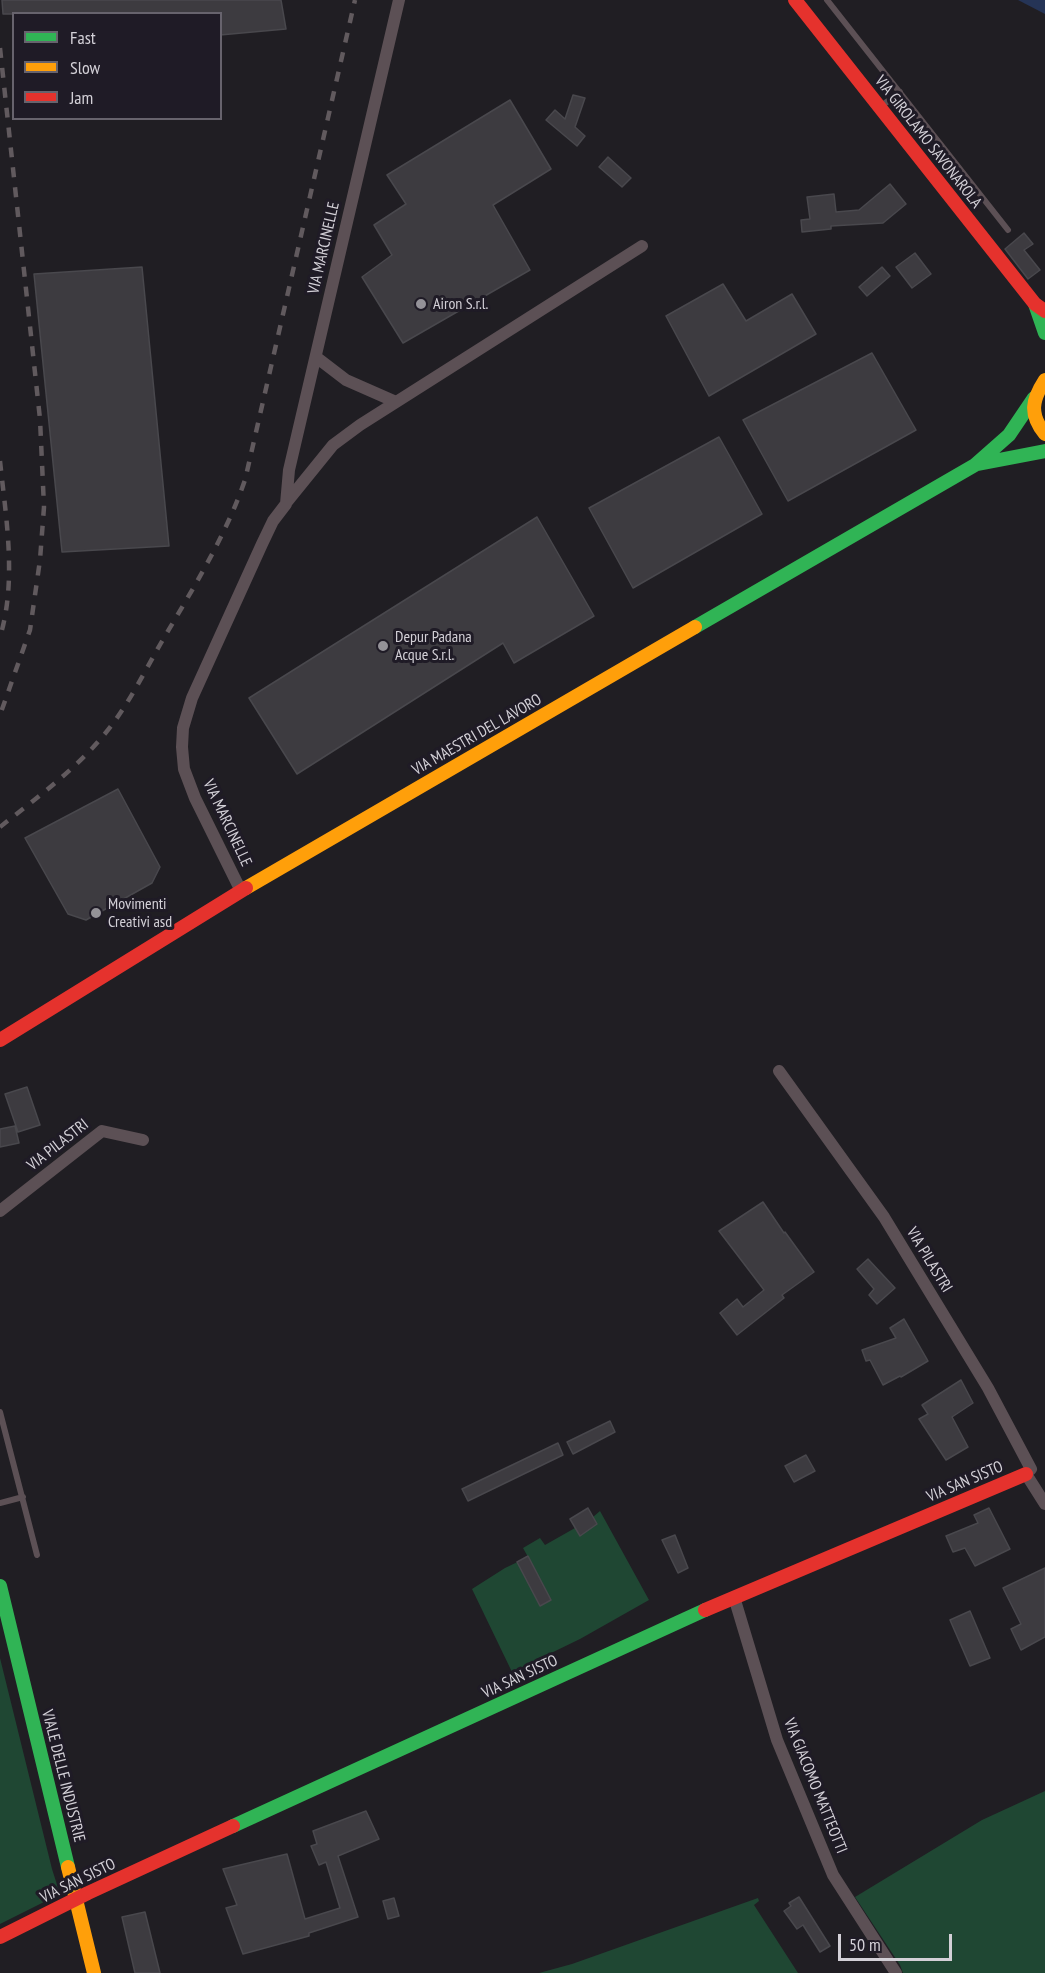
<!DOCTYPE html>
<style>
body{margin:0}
#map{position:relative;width:1045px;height:1973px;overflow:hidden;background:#201e23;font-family:"PT Sans Narrow",sans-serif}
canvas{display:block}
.legend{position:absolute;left:12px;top:12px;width:210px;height:108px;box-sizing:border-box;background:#1f1b26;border:2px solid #67636d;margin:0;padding:8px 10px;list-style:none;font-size:18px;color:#d3d0d7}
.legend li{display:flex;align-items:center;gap:12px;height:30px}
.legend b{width:30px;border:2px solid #67636d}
.scale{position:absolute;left:838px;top:1934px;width:114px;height:27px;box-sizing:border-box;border:3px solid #d3d0d7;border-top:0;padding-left:8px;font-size:18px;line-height:21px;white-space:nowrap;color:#d3d0d7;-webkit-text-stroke:4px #1f1b26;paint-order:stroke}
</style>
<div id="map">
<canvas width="1045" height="1973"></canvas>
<ul class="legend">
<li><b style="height:8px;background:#30b455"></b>Fast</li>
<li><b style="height:8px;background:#ff9f0a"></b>Slow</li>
<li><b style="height:8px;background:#e5322d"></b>Jam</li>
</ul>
<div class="scale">50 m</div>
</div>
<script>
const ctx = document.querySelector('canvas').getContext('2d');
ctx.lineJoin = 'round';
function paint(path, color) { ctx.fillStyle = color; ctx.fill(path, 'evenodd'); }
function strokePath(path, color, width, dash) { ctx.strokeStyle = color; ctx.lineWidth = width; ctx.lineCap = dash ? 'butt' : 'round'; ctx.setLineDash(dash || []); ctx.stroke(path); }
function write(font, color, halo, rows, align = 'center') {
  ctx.font = font + ' "PT Sans Narrow",sans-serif'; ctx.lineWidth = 6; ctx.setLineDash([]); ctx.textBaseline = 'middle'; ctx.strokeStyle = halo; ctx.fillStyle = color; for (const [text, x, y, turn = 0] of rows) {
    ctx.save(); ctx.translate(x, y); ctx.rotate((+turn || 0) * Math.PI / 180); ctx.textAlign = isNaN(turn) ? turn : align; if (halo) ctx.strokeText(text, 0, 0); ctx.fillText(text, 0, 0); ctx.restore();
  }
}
const green = new Path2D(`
 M588,1508L593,1517L600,1511L649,1600L580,1639L512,1672L472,1589L505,1568L528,1557L523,1548L540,1538L545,1545L575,1528L570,1519Z
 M0,1658L52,1869L60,1894L0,1924Z
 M1045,1791V1973H903L900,1965L855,1897L982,1820Z
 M758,1898L759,1901L754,1905L798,1973H539L572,1964Z`);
const water = new Path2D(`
 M1018,0H1045V14Z`);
const building = new Path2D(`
 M2,0H281L286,29L220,35V14H3Z
 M573,95L585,98L575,127L585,136L577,146L546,120L555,110L565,119Z
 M510,100L551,169L493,205L530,270L403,343L362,277L392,255L374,225L406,204L387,175Z
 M608,157L631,178L622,187L599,167Z
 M890,184L906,204L883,223L831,226V229L802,232L801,220L810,219L807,197L834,194L836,212L859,210Z
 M1024,233L1033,244L1024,250L1040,270L1028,279L1005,249Z
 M915,253L931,274L912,288L896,267Z
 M142,267L169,546L62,552L34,274Z
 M882,267L890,276L867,296L859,287Z
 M723,284L746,321L792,294L816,334L709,396L666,316Z
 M872,353L916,430L788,501L743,420Z
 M719,437L762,514L633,588L589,508Z
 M537,517L594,616L514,663L503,643L297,774L249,698Z
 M118,789L160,867L152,883L86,920L68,914L25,838Z
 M27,1087L40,1125L18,1132L5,1094Z
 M15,1126L19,1143L0,1147V1129Z
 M763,1202L784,1233L785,1232L814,1272L782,1295L784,1298L737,1335L720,1313L737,1299L743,1307L764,1290L719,1231Z
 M868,1259L895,1288L877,1304L869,1295L874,1289L857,1269Z
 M904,1319L928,1361L901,1377L900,1376L883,1385L870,1360L866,1361L862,1350L896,1338L890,1328Z
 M961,1380L973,1403L952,1417L968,1447L946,1460L919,1419L928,1414L922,1405Z
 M610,1421L615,1432L573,1454L567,1442Z
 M558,1443L563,1455L468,1501L462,1489Z
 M806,1455L815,1471L794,1482L785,1466Z
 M588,1508L597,1524L580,1536L570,1519Z
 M989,1508L1010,1549L975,1566L965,1548L953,1552L946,1536L978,1523L974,1515Z
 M675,1535L688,1568L678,1573L662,1540Z
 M528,1556L551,1600L540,1606L517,1562Z
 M1045,1568V1637L1021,1650L1011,1629L1021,1624L1003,1588Z
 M970,1611L990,1658L970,1666L950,1620Z
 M366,1811L379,1839L338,1856L358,1917L309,1933V1936L243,1954L226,1908L237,1905L223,1869L287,1854L305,1919L340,1908L326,1862L319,1865L311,1846L317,1844L313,1831Z
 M799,1897L830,1946L820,1952L803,1925L797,1929L784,1911L791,1906L789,1903Z
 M394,1898L399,1916L388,1919L383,1901Z
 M145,1912L160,1973H135L122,1917Z`);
const lane = new Path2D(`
 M827,0L1008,230
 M880,107L900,92
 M0,1412L37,1555
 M0,1503L23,1497`);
const street = new Path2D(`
 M316,357L346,380L396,402
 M286,503L333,445L360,425L642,246
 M241,891L195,798L184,769L182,747L183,728L192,698L262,544L273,521L286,504L289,470L399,0
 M779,1071L884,1217L988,1388L1031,1469L1026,1474L1045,1504
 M0,1211L102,1131L143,1140
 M734,1597L777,1740L833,1875L896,1973`);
const fast = new Path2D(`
 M1035,304L1045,333
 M978,464L1045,451
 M695,627L975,465L1009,435L1034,398
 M0,1586L68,1867
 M233,1826L705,1610`);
const slow = new Path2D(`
 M1045,380C1032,400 1029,414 1045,434
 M246,888L695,627
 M68,1867L94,1973`);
const jam = new Path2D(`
 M795,0L1035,304L1045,311
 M0,1040L246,888
 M705,1610L1026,1474
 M0,1937L88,1893L233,1826`);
const rail = new Path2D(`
 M0,48L40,419L44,507L40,560L30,630L0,715
 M0,461C6,518 17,581 0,637
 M0,827C35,799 74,771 103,736C127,708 143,674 161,643C192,590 225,538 245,480L355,0`);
const markers = [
 [421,304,6,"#949298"],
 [383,646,6,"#949298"],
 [96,913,6,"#949298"]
];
const streetNames = [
 ["VIA GIROLAMO SAVONAROLA",928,142,52],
 ["VIA MARCINELLE",324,248,-77],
 ["VIA MAESTRI DEL LAVORO",477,735,-30],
 ["VIA MARCINELLE",227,823,65],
 ["VIA PILASTRI",58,1145,-38],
 ["VIA PILASTRI",929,1260,59],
 ["VIA SAN SISTO",965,1482,-23],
 ["VIA SAN SISTO",520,1677,-25],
 ["VIALE DELLE INDUSTRIE",63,1776,76],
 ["VIA GIACOMO MATTEOTTI",815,1786,68],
 ["VIA SAN SISTO",78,1881,-26]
];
const poiNames = [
 ["Airon S.r.l.",433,304],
 ["Depur Padana",395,637],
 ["Acque S.r.l.",395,655],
 ["Movimenti",108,904],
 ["Creativi asd",108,922]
];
paint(green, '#1f4733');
paint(water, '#253456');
paint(building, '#3d3b40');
strokePath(building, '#49484d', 1.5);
strokePath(lane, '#5c5055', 6);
strokePath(street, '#5c5055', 12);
strokePath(fast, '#30b455', 14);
strokePath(slow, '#ff9f0a', 14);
strokePath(jam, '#e5322d', 14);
strokePath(rail, '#615a5e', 4.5, [10, 10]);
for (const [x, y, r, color] of markers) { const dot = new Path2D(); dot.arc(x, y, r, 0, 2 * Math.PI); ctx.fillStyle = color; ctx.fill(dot); strokePath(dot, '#1f1b26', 2); }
write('16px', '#d3d0d7', '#1f1b26', streetNames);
write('16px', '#d3d0d7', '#1f1b26', poiNames, 'left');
</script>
